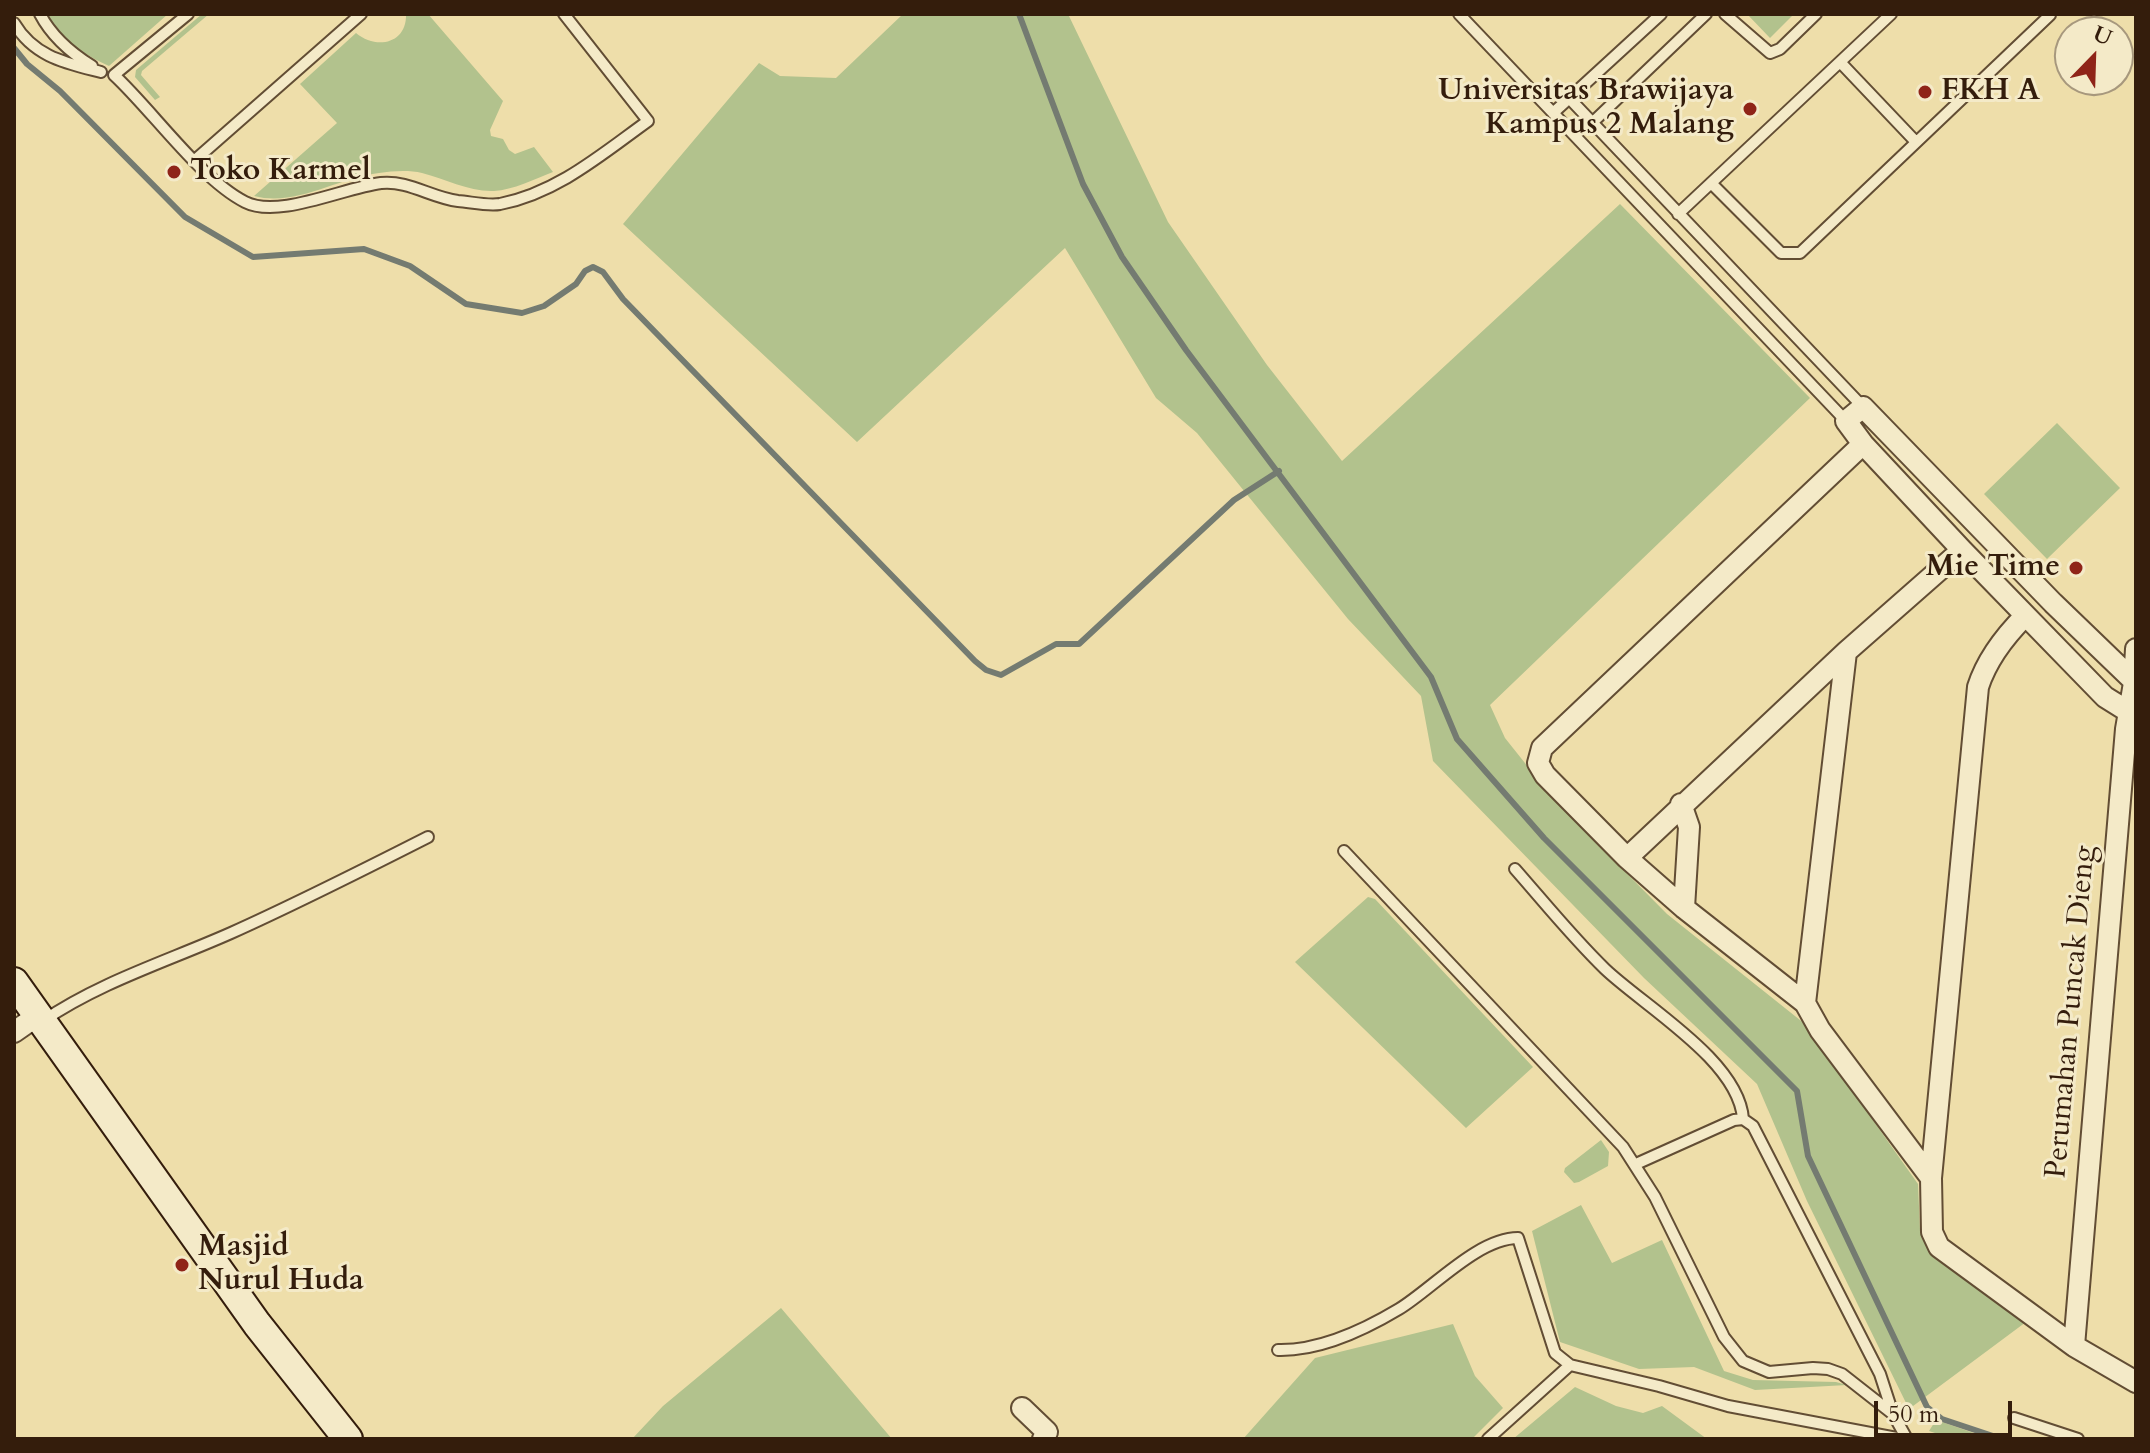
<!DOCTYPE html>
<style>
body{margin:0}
#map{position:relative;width:2150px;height:1453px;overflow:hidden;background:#eedeaa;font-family:Cardo,serif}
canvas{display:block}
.frame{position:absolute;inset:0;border:16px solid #341d0c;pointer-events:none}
.north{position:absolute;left:2054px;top:16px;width:80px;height:80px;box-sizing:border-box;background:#f4eac8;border:2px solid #a7987d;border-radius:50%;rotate:23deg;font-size:22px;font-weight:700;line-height:32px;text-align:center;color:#341d0c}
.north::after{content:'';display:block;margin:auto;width:28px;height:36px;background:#8f2418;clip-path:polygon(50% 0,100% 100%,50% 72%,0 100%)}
.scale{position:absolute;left:1874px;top:1401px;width:138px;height:36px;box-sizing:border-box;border:4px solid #341d0c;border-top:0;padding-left:10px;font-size:24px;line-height:28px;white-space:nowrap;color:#341d0c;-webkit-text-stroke:6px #f4eac8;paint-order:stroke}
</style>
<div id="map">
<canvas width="2150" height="1453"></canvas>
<div class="frame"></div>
<div class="north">U</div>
<div class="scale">50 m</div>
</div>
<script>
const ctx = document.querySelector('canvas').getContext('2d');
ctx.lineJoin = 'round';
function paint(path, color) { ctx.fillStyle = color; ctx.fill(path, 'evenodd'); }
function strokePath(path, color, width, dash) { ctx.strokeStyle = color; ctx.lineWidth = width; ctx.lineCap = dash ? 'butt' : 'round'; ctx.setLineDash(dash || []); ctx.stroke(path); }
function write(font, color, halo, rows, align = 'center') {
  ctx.font = font + ' Cardo,serif'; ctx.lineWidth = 6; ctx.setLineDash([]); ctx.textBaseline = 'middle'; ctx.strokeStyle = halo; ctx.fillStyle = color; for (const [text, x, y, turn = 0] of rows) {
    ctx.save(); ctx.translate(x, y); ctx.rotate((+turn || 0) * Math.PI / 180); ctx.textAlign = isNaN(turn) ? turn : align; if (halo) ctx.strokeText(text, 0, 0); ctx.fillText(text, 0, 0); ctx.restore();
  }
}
const green = new Path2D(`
 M45,14H168L109,66C84,55 59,38 45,14Z
 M202,14H209L142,71L141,75L160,97L155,100L135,77L136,70Z
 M406,14H428L503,101L490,130L491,136L503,139L509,150L515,154L534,147L553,172C535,179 513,190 494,191C469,192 446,179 422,173C409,170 393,171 379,173C337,178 296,207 254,196L337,123L300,84L356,33C376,50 407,44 406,14Z
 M903,14H1068L1168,222L1267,365L1342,461L1620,204L1810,398L1490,705L1505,738L1556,802L1667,914L1805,1024L1918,1184L1920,1230L1928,1247L2026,1322L1909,1409L1807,1201L1757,1084L1644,978L1433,761L1421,696L1348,619L1197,433L1156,398L1065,248L857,442L623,224L759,63L780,76L836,78Z
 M1747,14H1794L1770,38Z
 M2057,423L2120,488L2047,559L1984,494Z
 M1368,897L1375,899L1533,1067L1466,1128L1295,962Z
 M1601,1140L1609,1152L1608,1166L1579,1182L1574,1183L1564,1172L1565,1168Z
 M1581,1205L1612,1263L1662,1240L1724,1371L1753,1380L1836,1382L1847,1385L1755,1390L1694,1367L1639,1369L1560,1342L1532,1231Z
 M781,1308L892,1439H632L663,1406Z
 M1453,1324L1475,1376L1503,1408L1472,1439H1243L1315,1358Z
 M1575,1387L1616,1406L1643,1413L1662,1406L1707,1439H1513Z
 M1936,1420L1991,1439H1953L1929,1431Z`);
const stream = new Path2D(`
 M1019,14L1083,184L1122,257L1186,350L1431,677L1457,739L1544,838L1797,1091L1808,1156L1927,1407L1942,1419L2002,1439
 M14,48L27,64L60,91L185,217L253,257L364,249L410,266L466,304L522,313L544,306L576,284L585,271L593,267L603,272L623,299L975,661L986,670L1001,675L1056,644H1079L1234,500L1279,471`);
const lane = new Path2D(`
 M40,14C51,35 71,53 92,66
 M188,14L114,75C152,110 200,179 245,202C278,219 343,188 381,183C408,180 432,198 458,201C471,202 487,206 500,204C557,193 602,154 648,121L564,14
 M1459,14L1846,421
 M1725,14L1770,53L1780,49L1816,14
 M14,23C34,57 66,63 101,72
 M1840,62L1916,142
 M1569,98L1863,407
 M1553,113L1661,14
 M1592,123L1706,14
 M195,160L361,14
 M1711,183L1781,253H1800L2050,15
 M1678,214L1891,14
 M1344,851L1623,1147L1655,1197L1724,1337L1743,1361L1769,1372L1813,1368L1828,1369L1842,1374L1893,1414L1907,1439
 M1515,869C1544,902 1573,938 1605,969C1645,1007 1739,1061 1743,1119
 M43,1021C100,982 168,961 231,933C298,903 363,870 428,837
 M1636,1164L1734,1120L1743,1119L1753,1126L1880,1374L1893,1414
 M1278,1350C1319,1351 1364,1330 1399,1309C1432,1289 1478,1238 1518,1238L1555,1353L1570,1365L1659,1386L1728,1406L1902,1439
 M2014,1418L2078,1439
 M1488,1439L1570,1365`);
const street = new Path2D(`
 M1863,444L1542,748L1538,763L1545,775L1627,858L1684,908L1805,1003L1820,1030L1931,1178L1932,1232L1939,1247L2074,1346L2136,1382
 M2136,683L2053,603L1863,407L1846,421L1863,444L1962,550L2105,697L2129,712H2136
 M1681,804L1689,827L1684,908
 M1627,858L1846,652L1962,550
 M1805,1003L1846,652
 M14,1032L37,1016
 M1931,1178L1978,687C1987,659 2004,637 2025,616
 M2074,1346L2126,729L2134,683L2136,649
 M1022,1408L1047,1432L1043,1439`);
const secondary = new Path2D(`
 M14,982L257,1324L348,1439`);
const markers = [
 [1925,92,8,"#8f2418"],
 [1750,109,8,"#8f2418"],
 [174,172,8,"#8f2418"],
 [2076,568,8,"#8f2418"],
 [182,1265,8,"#8f2418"]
];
const poiNames = [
 ["Universitas Brawijaya",1734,92,"right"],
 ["Kampus 2 Malang",1734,126,"right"],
 ["FKH A",1941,92],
 ["Toko Karmel",190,172],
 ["Mie Time",2060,568,"right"],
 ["Masjid",198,1248],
 ["Nurul Huda",198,1282]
];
const streetNames = [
 ["Perumahan Puncak Dieng",2072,1012,-85]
];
paint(green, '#b2c28d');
strokePath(stream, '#747b71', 6);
strokePath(lane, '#624d34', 14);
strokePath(street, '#624d34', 24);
strokePath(secondary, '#341d0c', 32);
strokePath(lane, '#f4eac8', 10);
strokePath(street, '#f4eac8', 20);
strokePath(secondary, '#f4eac8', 28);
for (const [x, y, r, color] of markers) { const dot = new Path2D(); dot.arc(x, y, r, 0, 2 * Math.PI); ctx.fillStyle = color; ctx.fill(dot); strokePath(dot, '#f4eac8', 3); }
write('bold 30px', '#341d0c', '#f4eac8', poiNames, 'left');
write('30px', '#341d0c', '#f4eac8', streetNames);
</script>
